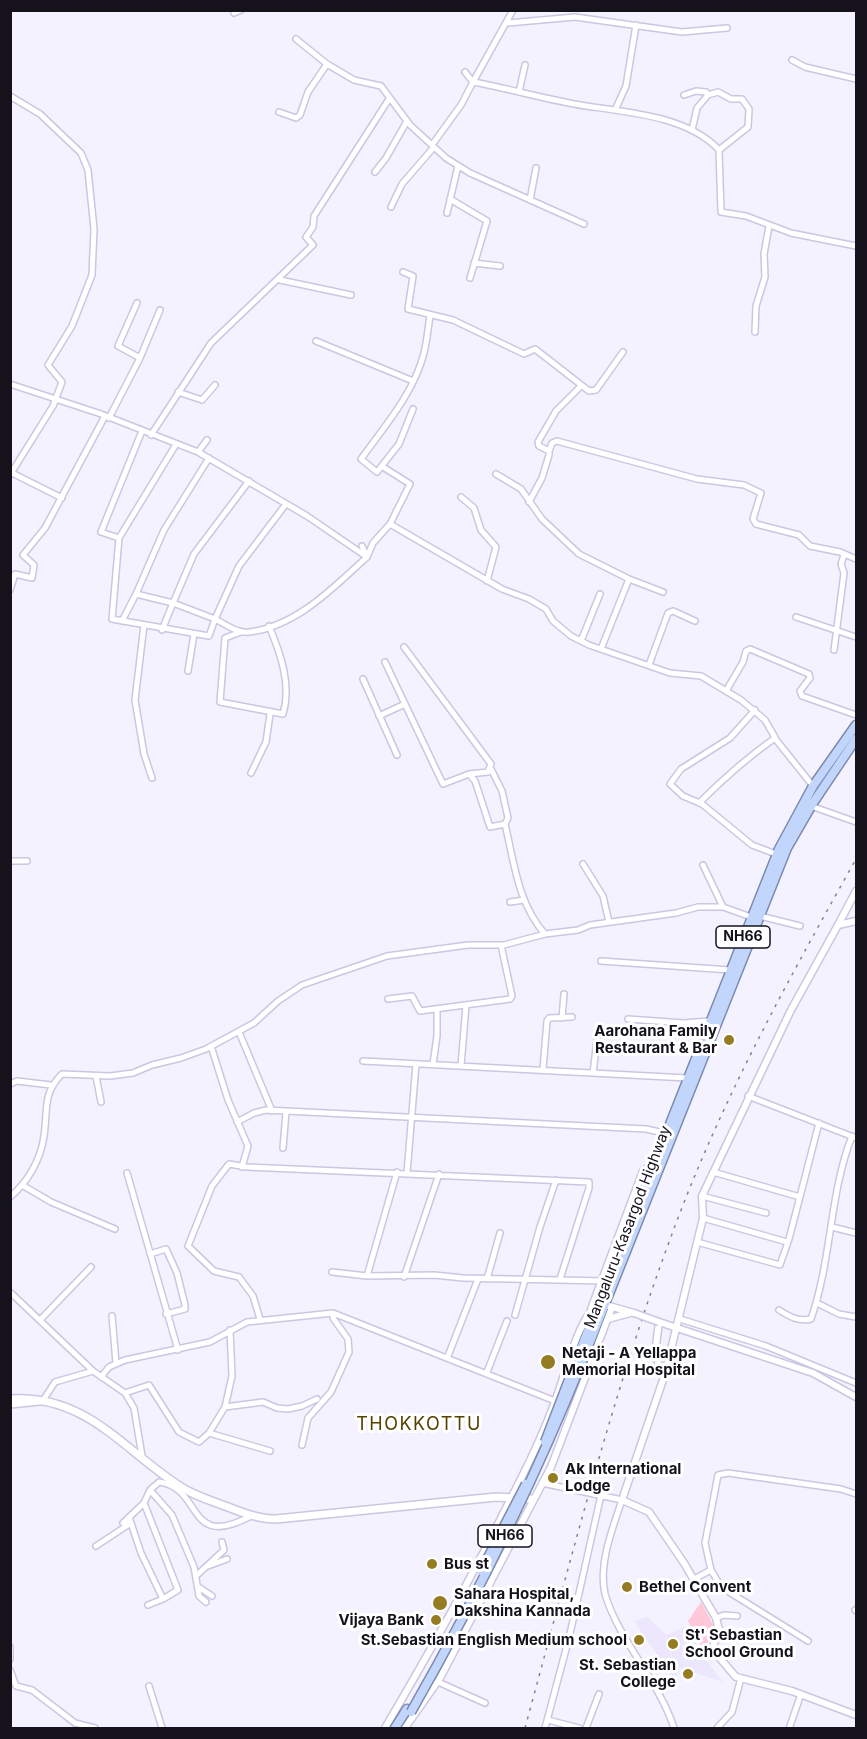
<!DOCTYPE html>
<style>
body{margin:0}
#map{position:relative;width:867px;height:1739px;overflow:hidden;background:#f4f2fe;font-family:Inter,sans-serif}
canvas{display:block}
.frame{position:absolute;inset:0;border:12px solid #15121c;pointer-events:none}
</style>
<div id="map">
<canvas width="867" height="1739"></canvas>
<div class="frame"></div>
</div>
<script>
const ctx = document.querySelector('canvas').getContext('2d');
ctx.lineJoin = 'round';
function paint(path, color) { ctx.fillStyle = color; ctx.fill(path, 'evenodd'); }
function strokePath(path, color, width, dash) { ctx.strokeStyle = color; ctx.lineWidth = width; ctx.lineCap = dash ? 'butt' : 'round'; ctx.setLineDash(dash || []); ctx.stroke(path); }
function write(font, color, halo, rows, align = 'center') {
  ctx.font = font + ' Inter,sans-serif'; ctx.lineWidth = 6; ctx.setLineDash([]); ctx.textBaseline = 'middle'; ctx.strokeStyle = halo; ctx.fillStyle = color; for (const [text, x, y, turn = 0] of rows) {
    ctx.save(); ctx.translate(x, y); ctx.rotate((+turn || 0) * Math.PI / 180); ctx.textAlign = isNaN(turn) ? turn : align; if (halo) ctx.strokeText(text, 0, 0); ctx.fillText(text, 0, 0); ctx.restore();
  }
}
const built = new Path2D(`
 M647,1617L667,1635L687,1626L701,1653L723,1682L680,1668L677,1675L672,1677L634,1621Z`);
const green = new Path2D(`
 M701,1602L716,1630L710,1641L701,1646L688,1621Z`);
const minor = new Path2D(`
 M513,10L473,82C511,89 548,100 586,106C629,112 689,117 719,150L721,212L746,216L791,233L856,246
 M234,13L241,10
 M508,23L575,17L682,32L727,28
 M296,39L327,64L354,80L381,86L410,125L446,158L470,173L584,224
 M792,60L805,67L856,79
 M519,92L525,65
 M684,95L696,91L706,92L708,95L697,108L692,130
 M708,95L718,92L731,99H742L749,109L748,127L719,150
 M10,96L40,114L81,153L88,170L94,229L92,275L72,326L48,365L62,382L53,406L10,475
 M616,108L626,86L636,25
 M279,112L296,118L300,115L308,92L327,64
 M432,145L461,105L473,82L465,72
 M375,172L386,158L407,121
 M450,199L487,221L470,278
 M530,200L536,168
 M391,207L402,184L434,147
 M447,213L458,166
 M474,263L500,266
 M403,272L413,276L408,309L453,320L524,354L535,349L589,391L596,390L623,352
 M280,280L351,295
 M755,332L756,306L765,277L764,254L769,226
 M316,341L413,381
 M140,358L160,310
 M10,384L101,414L198,452L307,516L367,557L373,543L390,524L502,589L529,599L546,609L553,621L571,636L589,645L670,673L701,676L741,700L765,720L777,741L813,786
 M178,392L202,400L215,385
 M413,409L399,444L377,472L361,459C384,427 414,393 424,353C427,341 428,328 430,316
 M109,418L140,358L118,346L137,303
 M142,431L101,532L119,538L112,619L209,636L215,619C225,624 238,634 250,632C297,626 334,587 367,557L362,546
 M151,435L211,343L313,245L306,237L313,227L314,216L389,99
 M549,451L552,443L557,441L697,479L744,485L761,493L753,519L756,524L799,535L810,546L840,552L856,559
 M198,452L207,440
 M383,467L410,484L390,524
 M12,473L62,498
 M496,474L521,489L542,519L579,554L629,579L663,592
 M461,497L474,508L481,530L496,547L487,581
 M529,502L542,478L549,455V451L539,446L538,442L556,411L580,387
 M119,538L175,446
 M10,590L15,574L32,578L34,565L23,555L45,528L105,416
 M136,594L164,530L209,458
 M796,617L856,637
 M122,621L136,594L173,603L194,554L249,481
 M144,625L135,700L144,754L152,778
 M162,630L173,603L215,619L239,566L286,504
 M241,632L225,638L220,702L283,714C292,685 280,652 269,626
 M581,641L600,594
 M404,647L491,764L488,772L469,774
 M601,649L629,579
 M834,650L844,573L841,564L844,555
 M385,662L443,784L469,774L475,781L490,827L505,824C514,862 518,904 545,934
 M649,665L668,613L673,611L695,621
 M188,671L194,634
 M363,679L397,755
 M726,691L743,662L746,651L750,649L809,674L810,678L800,691L802,696L856,715
 M755,710L730,738L681,769L670,784L683,796L702,804L752,845L776,854
 M379,716L405,704
 M491,769L502,791L508,818L505,824
 M251,773L266,742L270,714
 M699,803C723,779 748,757 775,738
 M811,806L856,822
 M10,861H27
 M583,864L603,896L609,922
 M703,865L723,907
 M510,902L524,900
 M760,916L800,926
 M601,961L730,970
 M388,999L412,996L420,1011L510,999L512,996L501,945
 M562,1018L564,994
 M628,1019L684,1023L709,1021
 M239,1032L272,1111
 M211,1046L228,1100L248,1146L242,1167
 M363,1061L687,1078
 M433,1064L437,1036V1009
 M461,1066L466,1005
 M543,1069L547,1021L549,1018L572,1017
 M593,1073L598,1032
 M96,1076L101,1102
 M10,1084L17,1081L51,1085
 M748,1096L856,1138
 M237,1122L254,1113L266,1110L646,1129L664,1133
 M283,1148L286,1112
 M713,1172L800,1197
 M127,1173L178,1350
 M407,1173L416,1064
 M22,1185L51,1202L115,1229
 M702,1196L766,1213
 M10,1197C28,1182 41,1159 44,1136C48,1110 42,1094 62,1074L110,1076L133,1073L152,1065L181,1058L206,1049L254,1023L278,1001L302,985L387,956L468,945H504L545,934L578,930L590,925L676,913L698,907H723L751,917
 M703,1218L787,1242
 M832,1227L856,1233
 M697,1242L780,1265L789,1239L819,1123
 M150,1254L166,1249L177,1273L185,1305V1309L166,1314
 M332,1272L367,1276L434,1275L463,1278L605,1281
 M367,1276L397,1172
 M404,1277L439,1174
 M487,1279L500,1233
 M10,1292L93,1371L125,1393L134,1408L142,1456
 M817,1303L839,1314L856,1317
 M779,1310C790,1317 799,1322 811,1319C832,1259 829,1195 852,1136
 M515,1315L540,1227L556,1180
 M112,1316L116,1363
 M41,1319L91,1267
 M260,1319L253,1296L239,1277L214,1271L188,1246L212,1186L229,1164L247,1167L589,1182V1188L560,1279
 M680,1319L766,1346L856,1383
 M230,1330L232,1376L225,1407L209,1433L270,1451
 M448,1356L478,1279
 M487,1372L507,1321
 M101,1377L109,1367L125,1360L210,1342L247,1322L333,1313L555,1401
 M125,1393L149,1385L179,1432L199,1442L209,1433
 M42,1402L55,1382L93,1371
 M225,1407L263,1402L277,1408L288,1409L302,1406L317,1399
 M302,1445L308,1418L331,1392L349,1352L348,1339L333,1318V1313
 M542,1483L622,1500C613,1527 598,1564 605,1594C618,1639 659,1681 674,1728
 M129,1517L141,1553L163,1599L178,1590L144,1503
 M123,1523L144,1503L150,1490
 M96,1546L131,1523
 M208,1566L227,1559
 M196,1576L224,1550L222,1542
 M694,1579L711,1570
 M200,1588L212,1596
 M206,1602L199,1596L194,1567L172,1515L150,1490L159,1482C204,1488 185,1551 251,1516
 M148,1605L163,1599
 M855,1610L856,1611
 M716,1618L724,1615L737,1616
 M808,1641L721,1587L711,1570L705,1543L718,1475L728,1473L841,1489L856,1494
 M10,1647V1659
 M10,1670L16,1686L32,1690L75,1723L95,1728
 M438,1682L485,1703
 M149,1686L162,1728
 M548,1720L579,1728
 M790,1726L801,1694
 M545,1728L569,1638L601,1495
 M586,1728L599,1694
 M717,1728L732,1712L741,1678`);
const tertiary = new Path2D(`
 M838,925L856,891
 M609,1306L634,1313
 M591,1309L643,1171L655,1162
 M608,1319L630,1313
 M665,1374L703,1218L702,1196L791,1010L838,925L856,921
 M856,1397L813,1373L659,1322C657,1341 651,1359 665,1374L622,1500L649,1512L684,1563L716,1618L719,1630L712,1649L736,1677L792,1691L856,1715
 M385,1728C425,1660 464,1592 500,1520C521,1479 542,1439 557,1396C566,1372 578,1319 598,1304
 M405,1728L440,1678L551,1467L612,1307`);
const secondary = new Path2D(`
 M10,1399C87,1394 124,1451 181,1487C195,1496 212,1501 228,1507C243,1513 259,1519 276,1519L496,1497L531,1499
 M10,1404L39,1401`);
const trunk = new Path2D(`
 M580,1351L779,849L813,786L856,725
 M585,1354L787,848L813,803L856,739
 M395,1728L407,1709`);
const rail = new Path2D(`
 M525,1728C570,1563 612,1395 672,1234C720,1103 788,980 856,859`);
const tertiaryBridge = new Path2D(`
 M634,1313L659,1322`);
const trunkBridge = new Path2D(`
 M545,1442L580,1351
 M481,1571L526,1484
 M411,1712C477,1596 536,1478 585,1354`);
const markers = [
 [729,1040,6,"#957b22"],
 [548,1362,8,"#957b22"],
 [553,1478,6,"#957b22"],
 [432,1564,6,"#957b22"],
 [627,1587,6,"#957b22"],
 [440,1603,8,"#957b22"],
 [436,1620,6,"#957b22"],
 [639,1640,6,"#957b22"],
 [673,1644,6,"#957b22"],
 [688,1674,6,"#957b22"]
];
const shields = [
 [743,937,54],
 [505,1536,54]
];
const shieldNames = [
 ["NH66",743,937],
 ["NH66",505,1536]
];
const poiNames = [
 ["Aarohana Family",717,1031,"right"],
 ["Restaurant & Bar",717,1048,"right"],
 ["Netaji - A Yellappa",562,1353],
 ["Memorial Hospital",562,1370],
 ["Ak International",565,1469],
 ["Lodge",565,1486],
 ["Bus st",444,1564],
 ["Bethel Convent",639,1587],
 ["Sahara Hospital,",454,1594],
 ["Dakshina Kannada",454,1611],
 ["Vijaya Bank",424,1620,"right"],
 ["St' Sebastian",685,1635],
 ["School Ground",685,1652],
 ["St.Sebastian English Medium school",627,1640,"right"],
 ["St. Sebastian",676,1665,"right"],
 ["College",676,1682,"right"]
];
const streetNames = [
 ["Mangaluru-Kasargod Highway",628,1227,-69]
];
const quarterNames = [
 ["THOKKOTTU",419,1425]
];
paint(built, '#ece7fd');
paint(green, '#ffc8d8');
strokePath(minor, '#ccc6e2', 8);
strokePath(tertiary, '#ccc6e2', 9);
strokePath(secondary, '#ccc6e2', 10);
strokePath(trunk, '#7c8aad', 11);
strokePath(minor, '#fff', 5);
strokePath(tertiary, '#fff', 6);
strokePath(secondary, '#fff', 7);
strokePath(trunk, '#c2d6fc', 8);
strokePath(rail, '#84828d', 1.5, [3, 6]);
strokePath(tertiaryBridge, '#ccc6e2', 9, []);
strokePath(trunkBridge, '#7c8aad', 11, []);
strokePath(tertiaryBridge, '#fff', 6);
strokePath(trunkBridge, '#c2d6fc', 8);
for (const [x, y, r, color] of markers) { const dot = new Path2D(); dot.arc(x, y, r, 0, 2 * Math.PI); ctx.fillStyle = color; ctx.fill(dot); strokePath(dot, '#fff', 2); }
for (const [x, y, w] of shields) { const box = new Path2D(); box.roundRect(x - w / 2, y - 11, w, 22, 4.5); ctx.fillStyle = '#fff'; ctx.fill(box); strokePath(box, '#15121c', 1.5); }
write('bold 14px', '#15121c', null, shieldNames);
write('bold 15px', '#15121c', '#fff', poiNames, 'left');
write('15px', '#15121c', '#fff', streetNames);
ctx.letterSpacing = '1.5px';
write('18px', '#544300', '#fff', quarterNames);
ctx.letterSpacing = '0px';
</script>
